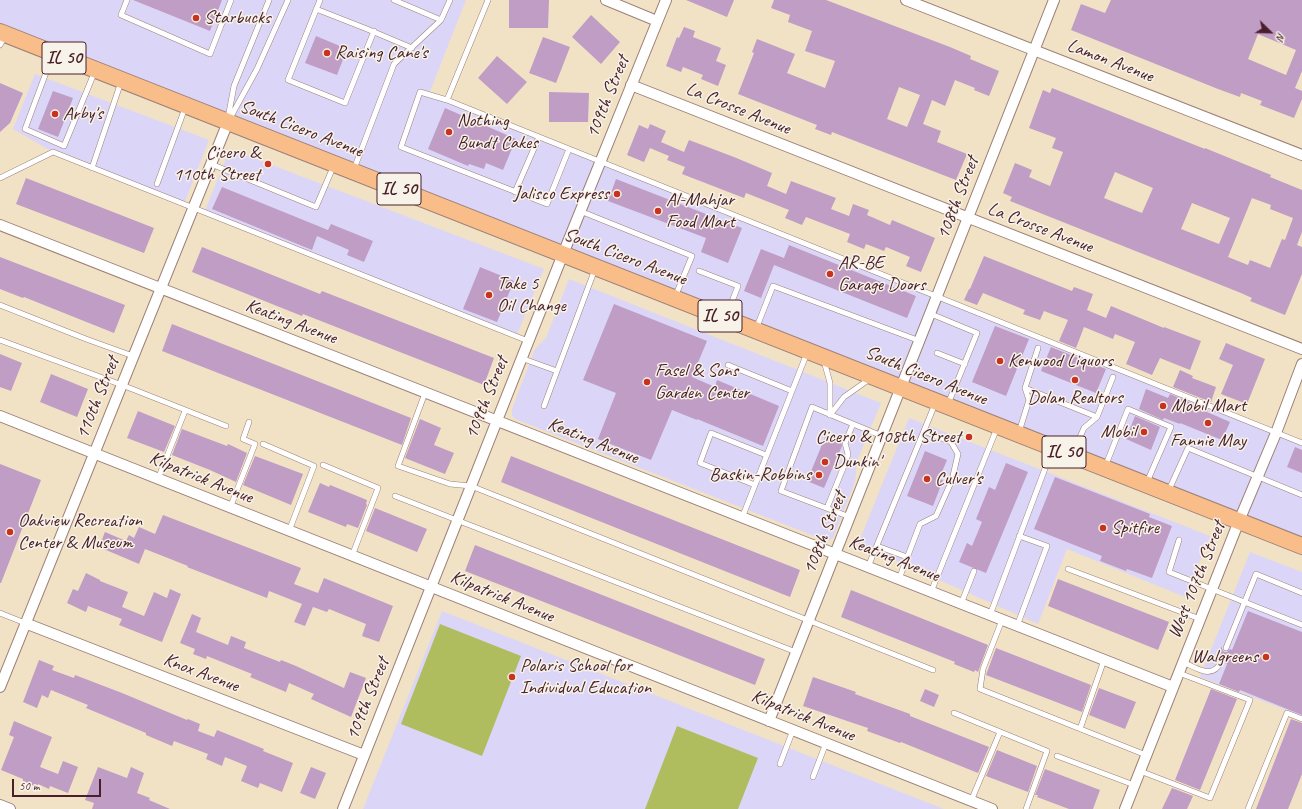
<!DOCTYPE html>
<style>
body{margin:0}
#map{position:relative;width:1302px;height:809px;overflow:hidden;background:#f1e2c5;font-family:Caveat,sans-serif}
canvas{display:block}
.north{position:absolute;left:1250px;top:12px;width:40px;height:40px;-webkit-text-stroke:3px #f7f3e8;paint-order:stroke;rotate:113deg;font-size:11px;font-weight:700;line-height:16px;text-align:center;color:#4a1f2b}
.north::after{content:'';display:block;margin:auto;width:14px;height:18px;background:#4a1f2b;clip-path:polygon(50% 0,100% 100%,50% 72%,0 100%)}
.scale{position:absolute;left:12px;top:779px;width:89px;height:18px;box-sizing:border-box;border:2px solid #4a1f2b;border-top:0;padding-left:5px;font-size:12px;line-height:14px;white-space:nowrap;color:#4a1f2b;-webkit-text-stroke:3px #f7f3e8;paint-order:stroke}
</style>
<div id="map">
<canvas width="1302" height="809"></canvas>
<div class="north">N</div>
<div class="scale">50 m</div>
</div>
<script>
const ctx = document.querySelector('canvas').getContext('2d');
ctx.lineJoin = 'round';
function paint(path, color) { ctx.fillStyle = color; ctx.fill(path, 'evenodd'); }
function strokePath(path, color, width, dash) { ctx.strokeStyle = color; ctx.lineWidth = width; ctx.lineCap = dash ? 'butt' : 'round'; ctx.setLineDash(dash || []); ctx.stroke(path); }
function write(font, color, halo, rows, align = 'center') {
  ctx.font = font + ' Caveat,sans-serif'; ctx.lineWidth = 3; ctx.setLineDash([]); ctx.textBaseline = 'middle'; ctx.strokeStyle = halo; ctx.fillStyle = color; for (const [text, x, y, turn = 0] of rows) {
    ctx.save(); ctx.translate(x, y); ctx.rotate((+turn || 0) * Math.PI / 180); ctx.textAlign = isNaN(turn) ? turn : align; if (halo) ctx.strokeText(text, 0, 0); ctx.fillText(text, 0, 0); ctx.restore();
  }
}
const built = new Path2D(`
 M0,0H466L429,94L1302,443V546L0,32Z
 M35,74L209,140L184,204L53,152L13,129Z
 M230,149L544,269L516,337L203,212L206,208Z
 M569,279L881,403L857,461L855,482L833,538L828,541L822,539L515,419L512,415V409L535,349L546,338Z
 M909,418L1210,536L1185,597L1067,549L1038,624L858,544Z
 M1250,552L1302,572V716L1200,677Z
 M442,611L832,765L944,809H363Z`);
const green = new Path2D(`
 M440,624L521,656L482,756L401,724Z
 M677,726L758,758L738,809H645Z`);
const building = new Path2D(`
 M133,0H222L210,31Z
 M509,0H549L548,28H509Z
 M686,0H734L727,17Z
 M774,0H826L950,47L971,56L970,59L999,71L989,96L974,90L975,88L955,80L945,106L932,100L923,124L941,131L937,142L967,154L956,180L832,132L831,135L815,129L817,125L738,94L754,53L752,52L757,39L795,54L787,73L825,88L835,61L805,51L812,31L788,22L790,15L771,8ZM899,87L920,95L907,127L887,119Z
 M1111,0H1302V71L1295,88L1302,91V99L1294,118L1260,105L1262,101L1241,93L1240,97L1218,89L1071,30L1081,4L1105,13ZM1258,34L1296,50L1286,75L1248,59Z
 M591,15L620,42L601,64L572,37Z
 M684,27L695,31L693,37L721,48L716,61L726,65L718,86L701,79L703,75L683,67L681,72L666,66L677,37L679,38Z
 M316,36L347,49L337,75L305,63Z
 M543,37L570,47L556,83L529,73Z
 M497,56L527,82L507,104L478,78Z
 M0,83L23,93L10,123L0,132Z
 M1052,88L1205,149V148L1222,155L1271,175L1270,177L1302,190V232L1297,245L1302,247V274L1285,315L1250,301L1252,298L1241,293L1010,201L1012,197L1003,193L1015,163L1032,170L1029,177L1050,186L1063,152L1052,148L1056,138L1029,128L1043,90L1050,93ZM1115,172L1153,188L1142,213L1104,198ZM1252,198L1271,205L1270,209L1293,218L1285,240L1282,239L1270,268L1250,260L1248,265L1228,257ZM1192,203L1230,218L1219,244L1181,229Z
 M53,91L73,98L58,137L38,129Z
 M549,92L589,93L588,122H549Z
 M445,108L516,139L503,170L486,163L484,169L469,164L468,166L428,149Z
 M650,124L666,131L661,142L684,152L689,140L734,157L772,173L767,186L786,194L791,181L836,198L831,209L849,216L853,204L869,210L867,215L890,225L892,220L935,238L921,272L906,266L910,257L886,247L884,251L866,244L864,249L847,242L850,234L806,217L802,225L785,218L789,210L746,193L744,198L682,174L685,167L667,160L669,156L650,148L644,162L627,155L639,125L648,129Z
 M26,178L154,228L144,253L16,204Z
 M616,179L742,228L728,263L701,252L706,238L608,201Z
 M222,187L328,230L331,224L373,241L364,262L347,255L349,250L317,236L312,250L212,209Z
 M789,245L916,296L907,318L774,265L761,298L744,291L761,249L784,258Z
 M202,247L320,294L322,291L494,358L484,385L303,314L302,316L192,272Z
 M984,256L1072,291L1074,287L1093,294L1087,310L1106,318L1111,306L1164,328V327L1201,341L1190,370L1160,358L1152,375L1126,364L1135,342L1115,334L1113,339L1084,327L1076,348L1059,341L1068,320L1044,311L1040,320L1023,314L1025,310L983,293L977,305L964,300L969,289H970Z
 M0,257L125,305L114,333L24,297L23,298L0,289Z
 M480,267L514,281L497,322L463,309Z
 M614,304L707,341L692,377L715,387L717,380L779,406L763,446L697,419V420L672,410L651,460L598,439L616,393L583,380Z
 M172,324L411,418L402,445L162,351Z
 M995,326L1029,339L1006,396L972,382Z
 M1226,343L1265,359L1247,404L1221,394L1233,365L1219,359Z
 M1051,347L1106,369L1096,393L1041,371Z
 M0,354L22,363L11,391L0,387Z
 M1180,370L1193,376L1192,378L1216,387L1211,402L1173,387Z
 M51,374L88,389L77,417L40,402Z
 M1146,389L1168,398L1170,394L1208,410L1207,412L1230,422L1222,440L1180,423V424L1164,418L1163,420L1139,409Z
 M138,411L175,426L164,452L127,438Z
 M1135,416L1160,427L1151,450L1126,439Z
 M420,419L441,428L434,445L454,453L445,474L405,458Z
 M182,429L227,446L228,444L247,453L236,482L210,470L172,455Z
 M826,435L841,441L842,446L824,488L807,481Z
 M1295,447L1302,450V473L1287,467Z
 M925,451L947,460L939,479L943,480L933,506L907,496Z
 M255,456L303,474L291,505L243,485Z
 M511,456L800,570L790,597L501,482Z
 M1006,463L1028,472L986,573L959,562L967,543L972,546L982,522L976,519L989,487L995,490Z
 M0,464L41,480L1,583H0Z
 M1055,477L1150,514L1149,517L1172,526L1152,578L1127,569L1126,571L1100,561L1102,556L1034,529Z
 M320,483L329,487L330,485L367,500L366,504L367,505L358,528L347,524L346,527L308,512Z
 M375,508L427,529L417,552L366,531Z
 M163,515L301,568L294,584L318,593L324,578L393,606L379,642L362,636L366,624L329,609L327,612L313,607L305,626L294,622L302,604L269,591L267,598L218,579L187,567L188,566L145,549L139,564L99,547L105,532L126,541L129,535L134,538L139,527L155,534Z
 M475,545L765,659L755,685L465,571Z
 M86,573L100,580V581L128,592L122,607L144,616L154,592L167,598L170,589L181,594L162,642L119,625L122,619L88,606L86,612L67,603L73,589L78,591Z
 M1058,579L1169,622L1158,650L1048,606Z
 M851,590L988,645L978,672L975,670L974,672L954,664L955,662L841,617Z
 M1248,611L1302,632V715L1240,690L1239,692L1219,684L1227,664L1225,663L1223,659L1216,660L1222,646V649L1224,652H1227L1230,649L1232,650Z
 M192,614L201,618L196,632L228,645L231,636L246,642L244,648L280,662L281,660L296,666L344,688L350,672L366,678L351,717L311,699L314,694L289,683L286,692L250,677L252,674L207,656L206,659L193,654L195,649L180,643Z
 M996,648L1091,685L1082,712L986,675Z
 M39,660L54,666L52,670L74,678L75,675L122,693L187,720L188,719L200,724L198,731L214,737L217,730L264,749L263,751L293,763L282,792L260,783L258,788L241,781L247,766L225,757L222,766L206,759L208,754L174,741L172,746L146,735V733L86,708L88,705L51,690L48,698L42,695L37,708L23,702Z
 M813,677L856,692L855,694L910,714V716L989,747L978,773L901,742L900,743L867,731L868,728L859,725L803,706Z
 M1099,688L1136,702L1125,729L1089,715Z
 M925,689L939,695L934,707L920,701Z
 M1211,689L1237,699L1200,790L1175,780Z
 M1291,719L1302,723V774L1288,809H1256Z
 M14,721L52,737L40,767L58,774L63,761L78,767L68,793L50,786L49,789L38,784L37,787L23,781V779L1,770L14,737L9,735Z
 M997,750L1037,766L1028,792L986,776Z
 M98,767L127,778L131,767L144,773L137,793L150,798L149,800L170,809H92L94,803L85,800Z
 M311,767L326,773L315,799L300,793Z
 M1045,769L1100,790L1093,809H1069L1037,797L1038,795H1035Z
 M1172,788L1193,796L1187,809H1162Z`);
const service = new Path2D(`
 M127,0L121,15L210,54L231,0
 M320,0L288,80L345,103L374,31
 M394,0L441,20
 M316,9L367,29L412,48
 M0,45L5,36
 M53,54L25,129L64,146L95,71
 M447,100L488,0
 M228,118L234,86L269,0
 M229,120L257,69L288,0
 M569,149L547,204L401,147L420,92L447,100L1302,443
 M211,164L316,207L334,165
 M92,168L121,82
 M354,169L394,64L441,20L450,0
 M0,178L53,152L528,341
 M157,184L185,108
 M515,192L539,137
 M580,211L692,256L675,297
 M699,271L738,286L726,317
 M0,305L86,339L133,356
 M931,314L977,333L948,404
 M756,329L773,286L920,341
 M0,340L122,385L226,426
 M937,353L965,364
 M521,358L557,371
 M824,361L830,383V415
 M728,365L792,391
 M1025,388L1097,417
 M425,393L398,466L450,484L471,486L933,670
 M544,406L595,269
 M830,415L844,397L871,378
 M1019,432L1029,400L1025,388L1038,348
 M263,444L314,466L289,531
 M1073,453L1084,428L1097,417L1113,377
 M323,465L378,488L352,556
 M1105,467L1128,409L1171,427L1147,482
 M158,479L185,411
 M755,485L700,463L711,433L766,455
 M1168,492L1188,448L1302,495
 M395,496L796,652
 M230,508L255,444L243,439L249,422
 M827,508L846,461L848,454L845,443L853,424
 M850,517L781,491L812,407L882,436
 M742,518L807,353
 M1179,540L1169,572L1302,625
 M877,546L907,557
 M868,567L935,404
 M1068,569L1200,619
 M899,579L920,524L936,516L952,480L958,454L951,442L924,431
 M931,592L997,428
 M961,604L974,571
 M0,613L25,623
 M990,615L1052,450
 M1002,620L983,669L980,689L1146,755
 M1017,626L1047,546L1019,536
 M1226,648L1256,574L1302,593
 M1183,662C1197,668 1212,680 1221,662
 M954,713L1047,751L1026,809
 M1080,729L1104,660
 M1057,756L1134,785
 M780,764L793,730
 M1140,771L1210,798L1250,700L1179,673
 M813,777L826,743
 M971,801L1000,732
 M1248,809L1287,713L1302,719`);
const minor = new Path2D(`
 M606,0L657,21
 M906,0L1302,155
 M631,85L1302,349
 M0,225L1173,687
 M0,416L992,809
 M25,623L364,755
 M0,687L228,122
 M769,721L1054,0
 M0,805L10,809
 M343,809L563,254L666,0
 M1125,809L1239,521L1276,433L1302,364`);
const primary = new Path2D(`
 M0,32L1302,546`);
const markers = [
 [196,18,4,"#c8321e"],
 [327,53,4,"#c8321e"],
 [55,114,4,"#c8321e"],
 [449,132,4,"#c8321e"],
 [268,164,4,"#c8321e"],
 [617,194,4,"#c8321e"],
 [658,211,4,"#c8321e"],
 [830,274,4,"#c8321e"],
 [489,295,4,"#c8321e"],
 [1000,361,4,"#c8321e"],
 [1075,380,4,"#c8321e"],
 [647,382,4,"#c8321e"],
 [1163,406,4,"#c8321e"],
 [1208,423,4,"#c8321e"],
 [1144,432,4,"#c8321e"],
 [969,437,4,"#c8321e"],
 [825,462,4,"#c8321e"],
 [819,475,4,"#c8321e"],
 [927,479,4,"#c8321e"],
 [1103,528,4,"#c8321e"],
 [10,532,4,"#c8321e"],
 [1266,657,4,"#c8321e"],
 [512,677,4,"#c8321e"]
];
const shields = [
 [64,58,44],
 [399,189,44],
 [720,316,44],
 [1064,452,44]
];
const shieldNames = [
 ["IL 50",64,58],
 ["IL 50",399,189],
 ["IL 50",720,316],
 ["IL 50",1064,452]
];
const poiNames = [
 ["Starbucks",204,18],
 ["Raising Cane's",335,53],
 ["Arby's",63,114],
 ["Nothing",457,121],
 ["Bundt Cakes",457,143],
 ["Cicero &",260,153,"right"],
 ["110th Street",260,175,"right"],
 ["Jalisco Express",609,194,"right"],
 ["Al-Mahjar",666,200],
 ["Food Mart",666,222],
 ["AR-BE",838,263],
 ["Garage Doors",838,285],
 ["Take 5",497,284],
 ["Oil Change",497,306],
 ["Kenwood Liquors",1008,361],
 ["Fasel & Sons",655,371],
 ["Garden Center",655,393],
 ["Dolan Realtors",1075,398,"center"],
 ["Mobil Mart",1171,406],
 ["Mobil",1136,432,"right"],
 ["Cicero & 108th Street",961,437,"right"],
 ["Fannie May",1208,441,"center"],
 ["Dunkin'",833,462],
 ["Baskin-Robbins",811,475,"right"],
 ["Culver's",935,479],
 ["Oakview Recreation",18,521],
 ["Center & Museum",18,543],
 ["Spitfire",1111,528],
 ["Walgreens",1258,657,"right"],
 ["Polaris School for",520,666],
 ["Individual Education",520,688]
];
const streetNames = [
 ["Lamon Avenue",1110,61,21],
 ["109th Street",608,97,-68],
 ["La Crosse Avenue",738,109,22],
 ["South Cicero Avenue",301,129,21],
 ["108th Street",958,198,-69],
 ["La Crosse Avenue",1040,228,21],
 ["South Cicero Avenue",625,257,21],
 ["Keating Avenue",291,322,21],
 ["South Cicero Avenue",926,376,22],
 ["110th Street",98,398,-68],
 ["109th Street",487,398,-68],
 ["Keating Avenue",593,441,22],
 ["Kilpatrick Avenue",201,478,22],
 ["108th Street",825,533,-68],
 ["Keating Avenue",894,559,22],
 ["West 107th Street",1197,580,-68],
 ["Kilpatrick Avenue",502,597,22],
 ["Knox Avenue",201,673,21],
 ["109th Street",368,699,-68],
 ["Kilpatrick Avenue",803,716,22]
];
paint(built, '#dbd6f7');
paint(green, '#afbd5f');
paint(building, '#bf9dc5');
strokePath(service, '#9e8078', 6);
strokePath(minor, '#9e8078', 12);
strokePath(primary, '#9e8078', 18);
strokePath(service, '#fff', 5);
strokePath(minor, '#fff', 10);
strokePath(primary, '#f8bd89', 16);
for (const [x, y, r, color] of markers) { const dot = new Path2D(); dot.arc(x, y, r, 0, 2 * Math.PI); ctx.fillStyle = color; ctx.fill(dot); strokePath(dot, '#f7f3e8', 1.5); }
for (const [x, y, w] of shields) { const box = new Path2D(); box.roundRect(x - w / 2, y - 16, w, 32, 3); ctx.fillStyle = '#f7f3e8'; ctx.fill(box); strokePath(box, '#4a1f2b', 1); }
write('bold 18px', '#4a1f2b', null, shieldNames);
write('19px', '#4a1f2b', '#f7f3e8', poiNames, 'left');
write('19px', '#4a1f2b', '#f7f3e8', streetNames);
</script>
